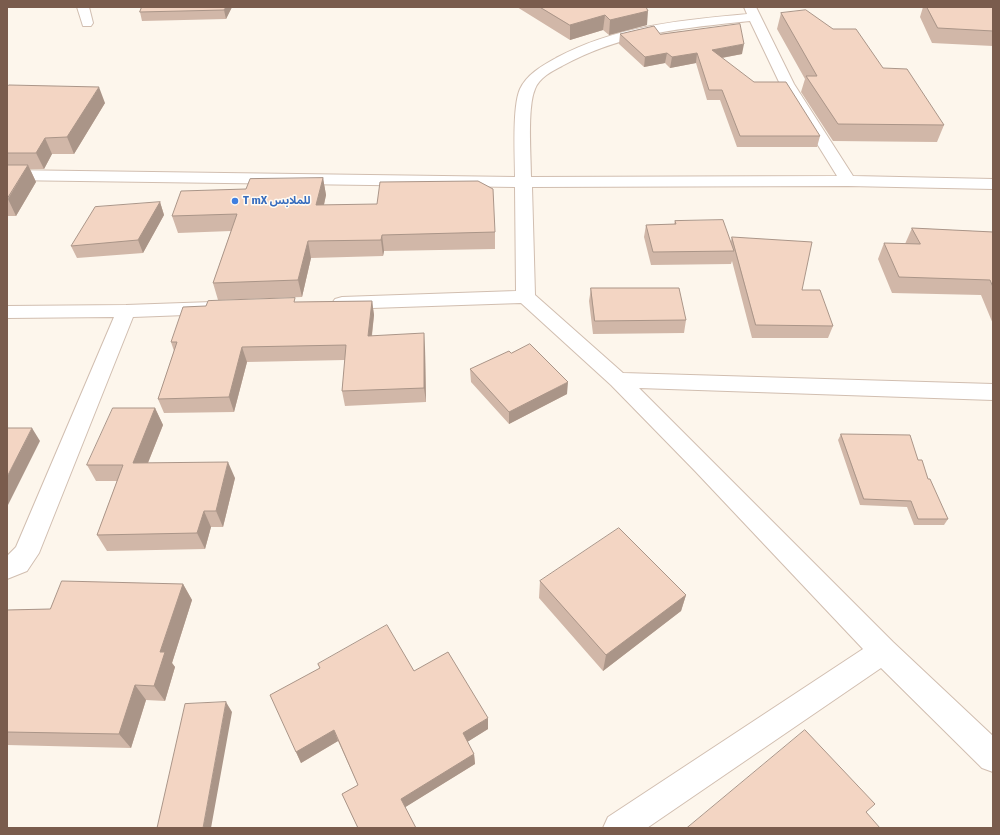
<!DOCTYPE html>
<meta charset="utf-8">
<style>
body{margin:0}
#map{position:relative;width:1000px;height:835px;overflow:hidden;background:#fdf6ec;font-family:"Fira Sans",sans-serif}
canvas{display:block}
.frame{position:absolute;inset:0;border:8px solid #7a5c4d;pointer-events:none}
</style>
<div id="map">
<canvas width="1000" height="835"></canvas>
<div class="frame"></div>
</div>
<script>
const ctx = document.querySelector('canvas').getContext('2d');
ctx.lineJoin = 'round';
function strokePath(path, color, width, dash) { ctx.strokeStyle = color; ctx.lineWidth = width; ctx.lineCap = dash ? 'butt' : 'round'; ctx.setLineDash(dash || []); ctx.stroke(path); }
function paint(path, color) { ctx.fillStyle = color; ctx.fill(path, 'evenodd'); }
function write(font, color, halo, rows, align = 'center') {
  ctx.font = font + ' "Fira Sans","Noto Sans Arabic",sans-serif'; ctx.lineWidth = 3; ctx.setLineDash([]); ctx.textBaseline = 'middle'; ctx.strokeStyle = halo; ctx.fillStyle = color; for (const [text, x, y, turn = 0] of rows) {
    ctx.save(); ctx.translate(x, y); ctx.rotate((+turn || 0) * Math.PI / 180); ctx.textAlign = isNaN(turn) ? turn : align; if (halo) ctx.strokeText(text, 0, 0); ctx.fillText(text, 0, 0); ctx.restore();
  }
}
const street = new Path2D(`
 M77,7H89L93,23L91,26H83Z
 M744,7H756L794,84L853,176L993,179V189L848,186L532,187L535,295L623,373L993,384V400L639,388L893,642L993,736V772L982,768L881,668L647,828H603L608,817L863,649L695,471L611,385L521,303L342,309L335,307L332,303L335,299L342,297L516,291L515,187L7,180V170L515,177C515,156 512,107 520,89C527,74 542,66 556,58C615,26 682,20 747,14ZM750,21L780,84L837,176L531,177C531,156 527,107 535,89C539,78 552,71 562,66C621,33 685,28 750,21Z
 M212,302L219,304L222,308L219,312L212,314L133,317L39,553L27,571L7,579V556L16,547L114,317L7,318V306L126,305Z`);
const wall = new Path2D(`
 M142,7H232L226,19L142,21L140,12Z
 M517,7H646L647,25L609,35L603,30L570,40Z
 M923,7H993V46L932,43L920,17Z
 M781,13L883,68L944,125L937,142L833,141L801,92L805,79L777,29Z
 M620,34H660L742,54L722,58L820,136L817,147H737L720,100H707L696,63L670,68L665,63L644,67L619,44Z
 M7,87L105,103L74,154H52L44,169H30L36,182L16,216H7Z
 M323,178L326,195L324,205L495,232V249L384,251L383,256L311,258L302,297L218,300L213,283L231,231L178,233L172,216L246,189Z
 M160,202L164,215L143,253L77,258L71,246Z
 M675,221L731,241L732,237L802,290L833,326L828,338H752L732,261L731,264L651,265L644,237L646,225L674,224Z
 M912,228L993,232V324L981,295L892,293L878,259L884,243L905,244Z
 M591,288L686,320L684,333L593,334L589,301Z
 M372,301L374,315L372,336L425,348L426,402L345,406L342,391L345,360L247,362L234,412L164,413L158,399L174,351L171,342L206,306L296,302Z
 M470,369L567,394L509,424L471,382Z
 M155,408L163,425L148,463L235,478L223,527H211L205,549L107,551L97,535L117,481H96L87,465Z
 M841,434L918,460L948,519L944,525H914L907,507L860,505L838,440Z
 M540,581L686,595L681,611L603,671L539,598Z
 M183,584L192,600L172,663L175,667L165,701L146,700L131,748L7,745V610L50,609Z
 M318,664L414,671L488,729L467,742L474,754L475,764L405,807L416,828H358L342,794L358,785L338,741L301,763L296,752L320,668Z`);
const shadedWall = new Path2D(`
 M226,7H232L226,19L224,10Z
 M648,11L647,25L609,35L610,20Z
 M605,15L603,30L570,40V25Z
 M744,44L742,54L710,60L712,50Z
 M667,53L665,63L644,67L645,57Z
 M697,53L696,63L670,68L672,57Z
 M99,87L105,103L74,154L67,137Z
 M45,138L52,154L44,169L36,153Z
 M28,165L36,182L16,216L8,199Z
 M323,178L326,195L320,222L316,205Z
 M160,202L164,215L143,253L138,240Z
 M382,235L384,251L383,256L381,240Z
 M308,241L311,258L302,297L298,280Z
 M372,301L374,315L370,350L368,336Z
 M424,333L425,348L426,402L424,388Z
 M242,347L247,362L234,412L229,397Z
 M568,382L567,394L509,424V412Z
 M155,408L163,425L141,480L133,463Z
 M32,428L40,441L7,507V477Z
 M228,462L235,478L223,527L216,511Z
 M204,511L211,527L205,549L197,533Z
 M183,584L192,600L172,663L175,667L165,701L154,686L160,652Z
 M686,595L681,611L603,671L606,655Z
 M135,685L146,700L131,748L119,734Z
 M226,702L232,712L211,828H203Z
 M488,718V729L464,744L463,733Z
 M334,730L338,741L301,763L296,752Z
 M474,754L475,764L404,808L401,799Z`);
const building = new Path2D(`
 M142,7H226L224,10L140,12Z
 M540,7H646L648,11L610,20L605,15L570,25Z
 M927,7H993V31L938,28Z
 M806,10L833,29H856L883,68L907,69L944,125L838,124L806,76H817L781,13Z
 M740,24L744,44L712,50L754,82H786L820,136H740L722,90H709L697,53L672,57L667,53L645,57L620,34L654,26L660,34Z
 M9,85L99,87L67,137L45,138L36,153H7V87Z
 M7,165H28L7,199Z
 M323,178L316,205L377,204L380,182L478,181L493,189L495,232L382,235L381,240L308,241L298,280L213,283L237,214L172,216L181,191L246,189L250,179Z
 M160,202L138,240L71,246L95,207Z
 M723,220L734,251L653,252L646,225L676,224L675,221Z
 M912,228L993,232V287L990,280L899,277L884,243L920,244Z
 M732,237L812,242L802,290H820L833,326L756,325Z
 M591,288H679L686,320L595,321Z
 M295,298L294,302L372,301L368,336L424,333V388L342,391L346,345L242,347L229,397L158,399L177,342H171L183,307L206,306L208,301Z
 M530,344L568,382L509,412L470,369L509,351L511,353Z
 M113,408H155L133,463L228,462L216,511H204L197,533L97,535L123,465H87Z
 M7,428H32L7,477Z
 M841,434L910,435L918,460H922L928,479H930L948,519H918L911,501L864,499Z
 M619,528L686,595L606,655L540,581Z
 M62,581L183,584L160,652H165L154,686L135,685L119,734L7,732V610L50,609Z
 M387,625L414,671L448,652L488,718L463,733L474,754L401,799L416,828H358L342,794L358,785L334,730L296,752L270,695L320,668L318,664Z
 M226,702L203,828H157L185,704Z
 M805,730L875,804L866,812L880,828H687Z`);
const markers = [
 [235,201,4,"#3f7fe0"]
];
const farShopnames = [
 ["T mX للملابس",243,201]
];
strokePath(street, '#d1beb0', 2);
paint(street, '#fff');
paint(wall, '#d1b7a8');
paint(shadedWall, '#aa9588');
paint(building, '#f3d5c3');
strokePath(building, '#aa9588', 1);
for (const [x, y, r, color] of markers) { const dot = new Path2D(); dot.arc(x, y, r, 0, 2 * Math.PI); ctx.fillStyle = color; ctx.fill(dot); strokePath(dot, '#fffaf3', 1.5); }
write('bold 11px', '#366cbe', '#fffaf3', farShopnames, 'left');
</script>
